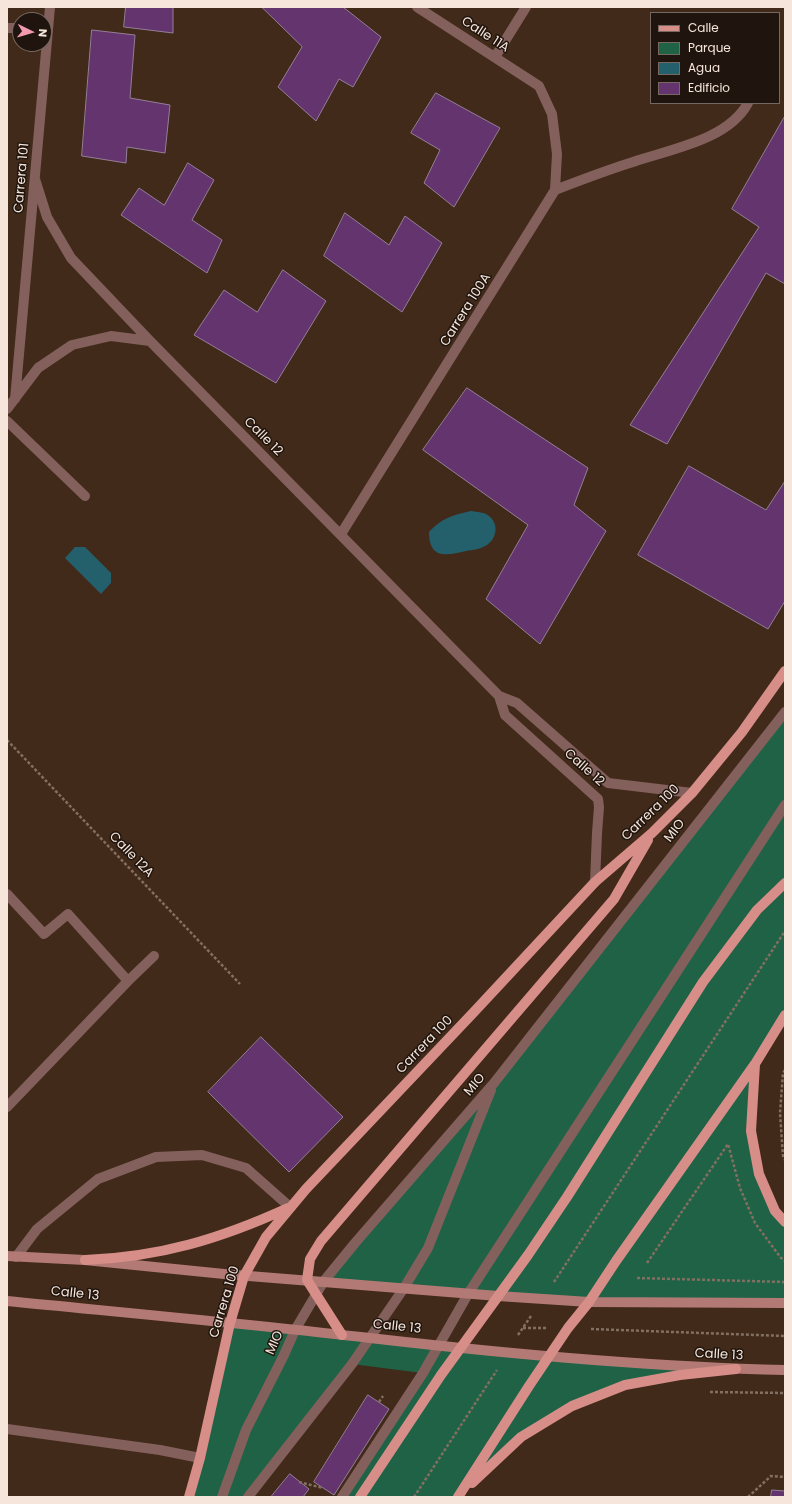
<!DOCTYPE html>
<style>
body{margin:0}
#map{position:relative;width:792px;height:1504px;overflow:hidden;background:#412a1a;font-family:Poppins,sans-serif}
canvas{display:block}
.frame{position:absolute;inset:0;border:8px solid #f5e5db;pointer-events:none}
.legend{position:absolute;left:650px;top:12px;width:130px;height:92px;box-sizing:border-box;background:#20150e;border:1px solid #756860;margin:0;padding:5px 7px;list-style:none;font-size:12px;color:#f5e5db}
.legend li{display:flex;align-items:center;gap:8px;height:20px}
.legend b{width:20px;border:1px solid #756860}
.north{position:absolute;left:12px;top:12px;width:40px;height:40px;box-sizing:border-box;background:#20150e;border:1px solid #756860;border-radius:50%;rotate:95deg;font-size:11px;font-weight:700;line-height:16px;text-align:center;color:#f5e5db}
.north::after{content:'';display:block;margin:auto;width:14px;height:18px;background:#f29ab0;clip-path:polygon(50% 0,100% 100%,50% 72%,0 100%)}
</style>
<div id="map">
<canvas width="792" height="1504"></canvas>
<div class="frame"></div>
<ul class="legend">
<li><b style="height:5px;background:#d78e88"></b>Calle</li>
<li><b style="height:11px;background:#1f6246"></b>Parque</li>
<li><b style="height:11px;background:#245f6c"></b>Agua</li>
<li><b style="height:11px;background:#63346d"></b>Edificio</li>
</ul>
<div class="north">N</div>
</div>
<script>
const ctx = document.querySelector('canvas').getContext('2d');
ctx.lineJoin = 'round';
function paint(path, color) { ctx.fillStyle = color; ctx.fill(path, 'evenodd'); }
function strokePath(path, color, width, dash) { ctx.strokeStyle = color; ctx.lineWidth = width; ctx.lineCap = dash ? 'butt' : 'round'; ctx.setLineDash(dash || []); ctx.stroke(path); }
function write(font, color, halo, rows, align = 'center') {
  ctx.font = font + ' Poppins,sans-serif'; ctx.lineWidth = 3; ctx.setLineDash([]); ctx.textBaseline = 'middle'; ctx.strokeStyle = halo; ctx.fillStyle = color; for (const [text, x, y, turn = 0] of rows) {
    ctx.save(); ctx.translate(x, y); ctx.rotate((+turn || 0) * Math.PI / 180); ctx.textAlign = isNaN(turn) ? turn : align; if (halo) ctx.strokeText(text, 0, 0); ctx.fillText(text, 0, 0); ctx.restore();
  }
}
const green = new Path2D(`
 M785,712V1015L755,1064L751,1131L759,1174L785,1222V1303L589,1302L324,1281L494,1083Z
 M230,1323L736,1369L625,1385L572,1406L521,1437L475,1479L462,1497H342L422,1373L352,1364L248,1497H189Z`);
const water = new Path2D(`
 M471,511C477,512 485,512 489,516C499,524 497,538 487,545C481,549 473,550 466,551C446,556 429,559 429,532C442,518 453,515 471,511Z
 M75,547H85L111,573V583L101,594L65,558Z`);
const building = new Path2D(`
 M126,7H173V33L124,27Z
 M262,7H343L381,37L353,87L339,79L316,121L278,87L302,47Z
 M92,30L135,35L130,98L170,105L165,153L127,147L126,163L82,156Z
 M436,93L500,128L454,207L424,183L440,150L411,133Z
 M785,116V284L766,273L667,444L630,425L759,227L732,209Z
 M188,163L214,180L192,220L222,240L207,273L121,215L139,188L164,205Z
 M345,213L389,245L405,216L442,243L402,312L324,256Z
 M283,270L326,301L276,383L194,335L224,290L257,312Z
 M467,388L588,468L574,505L606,531L540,644L486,599L528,525L423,450Z
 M689,466L766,510L785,481V601L768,629L638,555Z
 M261,1037L343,1117L289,1172L208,1092Z
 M368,1395L389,1409L334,1495L314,1482Z
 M290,1474L309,1489L303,1497H271Z
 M772,1490L785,1491V1497H771Z`);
const path = new Path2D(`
 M7,740L240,984
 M785,1070L783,1073L780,1113L783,1156L785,1160
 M647,1263L728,1144L740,1188L755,1223L781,1258L785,1261
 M637,1278L785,1282
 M554,1282L785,931
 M523,1328H546
 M591,1329L785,1336
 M518,1335L531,1316
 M710,1392L785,1393
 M379,1402L383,1396
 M299,1482L323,1488
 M414,1497L497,1370
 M748,1497L771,1476L785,1477`);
const lane = new Path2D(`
 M555,190C581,180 607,170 633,162C671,149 728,140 748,103
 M7,421L85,496
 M7,894L44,934L68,914L128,981
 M7,1107L128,981L154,956
 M16,1257L37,1229L98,1179L156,1157L202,1155L246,1168L290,1207
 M7,1429L160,1450L200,1458
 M222,1497L246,1430L284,1355L295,1330L324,1281L355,1243L494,1083L785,712
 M248,1497L352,1364L404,1288L428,1248L491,1090
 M342,1497L423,1373L468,1294L785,805`);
const street = new Path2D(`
 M7,28H20
 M495,57L526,7
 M35,179L47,217L71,258L150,341L499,696L517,703L608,783L692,793
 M15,399L50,7
 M7,409L38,368L72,345L111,336L150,341
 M341,534L555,190L557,154L552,114L539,86L417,7
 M499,696L505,715L598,799L599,807L597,833L595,882`);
const secondary = new Path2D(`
 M7,1256L85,1260L224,1274L498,1296L589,1302L785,1303
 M7,1301C128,1313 249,1324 370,1338C508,1354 646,1367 785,1370`);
const primary = new Path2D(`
 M755,1064L751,1131L759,1174L775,1211L785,1222
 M85,1260C160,1257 220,1239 288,1208
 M342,1335L307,1280L310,1259L321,1241L614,899L648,840
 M472,1483L521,1437L572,1406L625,1385L680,1375L736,1369
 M189,1497L200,1458L230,1323L244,1276L266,1237L306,1189L473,1013L595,882L652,833L692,793L742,732L785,671
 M360,1497L441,1375L528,1255L567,1197L703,982L757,910L785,883
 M458,1497L529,1386L568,1328L589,1302L616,1261L755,1064L785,1015`);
const streetNames = [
 ["Calle 11A",485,35,33],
 ["Carrera 101",22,178,-85],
 ["Carrera 100A",466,310,-58],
 ["Calle 12",263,437,45],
 ["Calle 12",584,768,42],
 ["Carrera 100",651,813,-44],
 ["MIO",675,831,-52],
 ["Calle 12A",131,855,46],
 ["Carrera 100",425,1045,-46],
 ["MIO",475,1085,-49],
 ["Calle 13",75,1294,6],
 ["Carrera 100",225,1302,-73],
 ["Calle 13",397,1327,6],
 ["MIO",275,1343,-66],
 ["Calle 13",719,1355,3]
];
paint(green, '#1f6246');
paint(water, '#245f6c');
paint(building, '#63346d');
strokePath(building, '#947f98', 1);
strokePath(path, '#836f61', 2.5, [3, 2]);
strokePath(lane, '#84605d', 10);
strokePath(street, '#84605d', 10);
strokePath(secondary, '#b37a75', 10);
strokePath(primary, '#d78e88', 10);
write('13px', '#f5e5db', '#20150e', streetNames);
</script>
